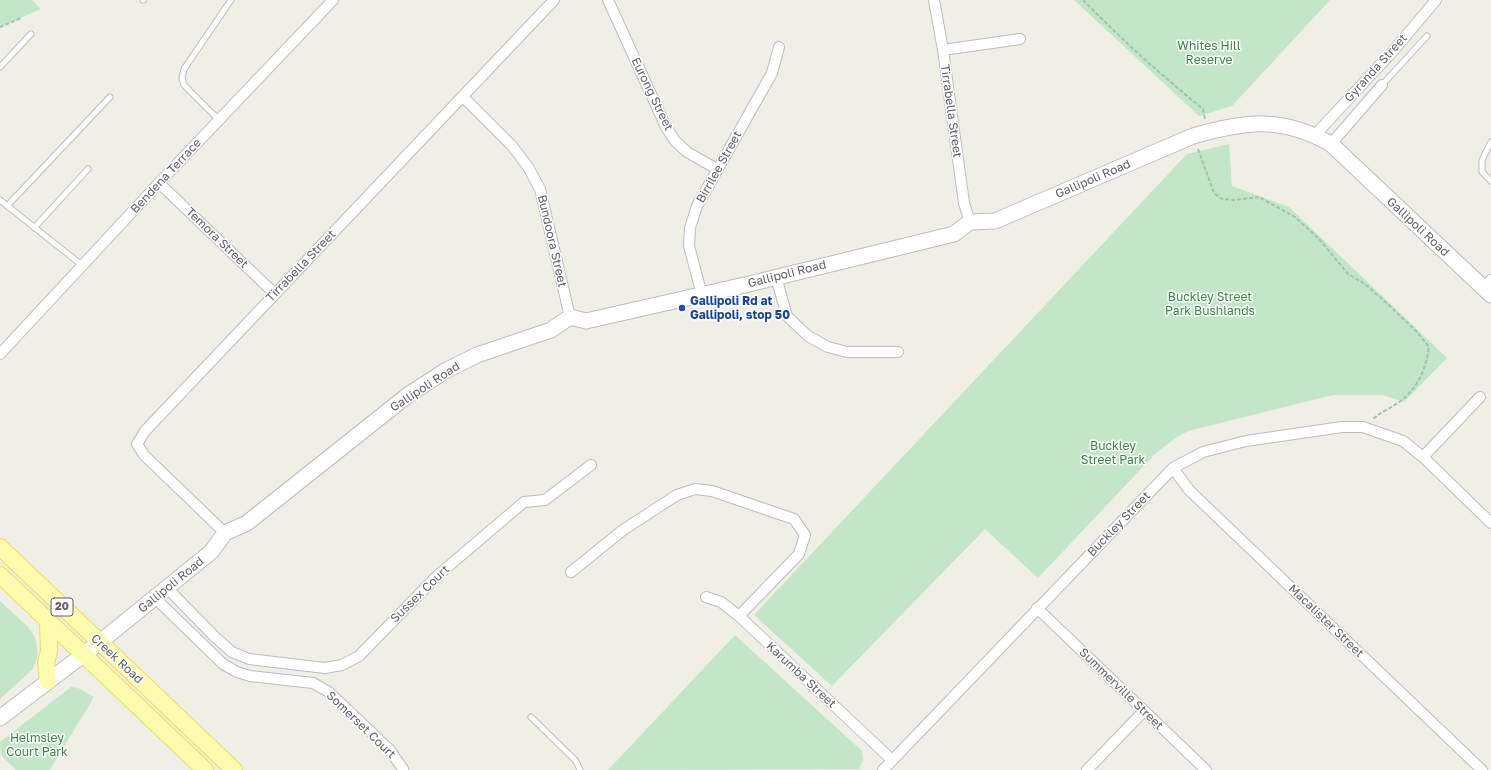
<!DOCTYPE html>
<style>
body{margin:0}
canvas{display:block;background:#efefe6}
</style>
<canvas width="1491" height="770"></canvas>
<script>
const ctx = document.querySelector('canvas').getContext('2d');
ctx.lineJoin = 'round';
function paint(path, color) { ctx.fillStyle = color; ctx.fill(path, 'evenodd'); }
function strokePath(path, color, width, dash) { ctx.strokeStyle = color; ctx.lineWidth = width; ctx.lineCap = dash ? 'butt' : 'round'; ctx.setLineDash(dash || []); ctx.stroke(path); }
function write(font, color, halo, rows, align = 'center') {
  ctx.font = font + ' "Golos Text",sans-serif'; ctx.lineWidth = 3; ctx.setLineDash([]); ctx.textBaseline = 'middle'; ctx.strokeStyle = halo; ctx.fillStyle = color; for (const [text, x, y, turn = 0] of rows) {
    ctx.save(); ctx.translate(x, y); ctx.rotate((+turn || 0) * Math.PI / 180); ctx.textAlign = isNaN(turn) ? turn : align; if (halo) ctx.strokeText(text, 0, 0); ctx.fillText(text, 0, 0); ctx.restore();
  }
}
const green = new Path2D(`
 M0,0H32L41,9L0,27Z
 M1074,0H1330L1232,106L1199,116Z
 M1229,144L1232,186L1289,207L1447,358L1404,402L1383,395H1333L1188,431L1174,439L1155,454L1038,578L985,529L832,686L754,615L1187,154Z
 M0,601L27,626L35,637L38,654L33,669L0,699Z
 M735,635L862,751L863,760L859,769L608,770Z
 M71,687L78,688L94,697L50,770H16L1,755L0,742Z`);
const path = new Path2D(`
 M1083,0C1121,39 1161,75 1203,109L1205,119
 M0,27L21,18
 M1198,149L1214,193L1222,199L1236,200L1259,197L1295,217L1320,240L1348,274L1365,284L1391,307L1416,331L1429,347C1426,368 1419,386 1402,400C1393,407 1382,411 1373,419`);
const lane = new Path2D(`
 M143,0H144
 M0,67L31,34
 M1382,85L1427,36
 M219,120L184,85L182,78L184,69L231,0
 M1491,142L1482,160V172L1491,181
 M0,200L83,266
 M7,206L110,97
 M34,228L88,169
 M531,717L576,761L580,770`);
const street = new Path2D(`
 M608,0L666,127L675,141L687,152L717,169
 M934,0L943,50L964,203L970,222
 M943,50L1020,39
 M463,97L513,147L528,167L540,189L570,317
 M1315,135L1394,50L1436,0
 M1331,144L1382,85
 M159,183L274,293
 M776,277L787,316L808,336L828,347L847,352H898
 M1483,288L1491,280
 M702,295L689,246L690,228L697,206L772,73L779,47
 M0,354L159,183L333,0
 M1423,457L1480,397
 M1173,468L1189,490L1482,770
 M225,533L144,455L137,444L145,431L554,0
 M571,572L623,530L677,495L695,489L712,491L794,519L805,535L799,554L739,616
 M167,588L215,637L232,652L249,659L325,668L342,665L359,656L437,576L524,502L545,500L591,465
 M706,597L721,602L739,616L892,760
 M155,598L223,664L237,672L250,676L313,683L329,692L389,749L403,769
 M1037,608L1206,770
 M883,770L1173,468L1203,452L1246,441L1342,427H1363L1403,441L1423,457L1491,523
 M1087,770L1144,711`);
const secondary = new Path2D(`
 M0,718L100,642L211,552L225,533L247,523L408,395L445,371L477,355L551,330L570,317L586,321L749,284L954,234L970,222L995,221L1193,136C1247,121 1281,116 1331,144L1491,295`);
const primary = new Path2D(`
 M0,547L234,770
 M0,575L205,770
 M48,621L49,651L46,663L48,681`);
const markers = [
 [682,308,4,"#1a4fb4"]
];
const shields = [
 [62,607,22]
];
const shieldNames = [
 ["20",62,607]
];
const parkNames = [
 ["Whites Hill",1209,46],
 ["Reserve",1209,60],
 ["Buckley Street",1210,297],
 ["Park Bushlands",1210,311],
 ["Buckley",1113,446],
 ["Street Park",1113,460],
 ["Helmsley",37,738],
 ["Court Park",37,752]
];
const streetNames = [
 ["Gyranda Street",1376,68,-48],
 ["Eurong Street",652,94,64],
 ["Tirrabella Street",951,111,82],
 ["Birrilee Street",719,167,-61],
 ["Bendena Terrace",166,176,-47],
 ["Gallipoli Road",1093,179,-23],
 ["Gallipoli Road",1418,227,43],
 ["Temora Street",217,238,44],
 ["Bundoora Street",552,241,77],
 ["Tirrabella Street",301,266,-46],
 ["Gallipoli Road",787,274,-14],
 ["Gallipoli Road",425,387,-33],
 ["Buckley Street",1119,524,-46],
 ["Gallipoli Road",171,585,-39],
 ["Sussex Court",420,594,-44],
 ["Macalister Street",1326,621,44],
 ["Creek Road",117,659,43],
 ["Karumba Street",801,675,43],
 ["Summerville Street",1121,689,44],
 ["Somerset Court",361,725,44]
];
const transitNames = [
 ["Gallipoli Rd at",690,301],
 ["Gallipoli, stop 50",690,315]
];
paint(green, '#c3e6c8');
strokePath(lane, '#babcc1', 7);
strokePath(street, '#babcc1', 12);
strokePath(secondary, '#bbbdc3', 17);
strokePath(primary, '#efda60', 18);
strokePath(path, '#9bc5ad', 2, [4, 2]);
strokePath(lane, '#fff', 5);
strokePath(street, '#fff', 10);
strokePath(secondary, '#fff', 15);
strokePath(primary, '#fdfbad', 16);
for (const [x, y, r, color] of markers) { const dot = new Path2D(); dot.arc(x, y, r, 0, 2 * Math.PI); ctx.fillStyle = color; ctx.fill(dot); strokePath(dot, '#fff', 1.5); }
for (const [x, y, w] of shields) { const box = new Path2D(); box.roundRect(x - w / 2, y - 9, w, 18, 3); ctx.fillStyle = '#fff'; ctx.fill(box); strokePath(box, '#5d6066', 1); }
write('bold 11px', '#5d6066', null, shieldNames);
write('12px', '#378444', '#fff', parkNames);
write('12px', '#5d6066', '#fff', streetNames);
write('bold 12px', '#164399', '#fff', transitNames, 'left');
</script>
